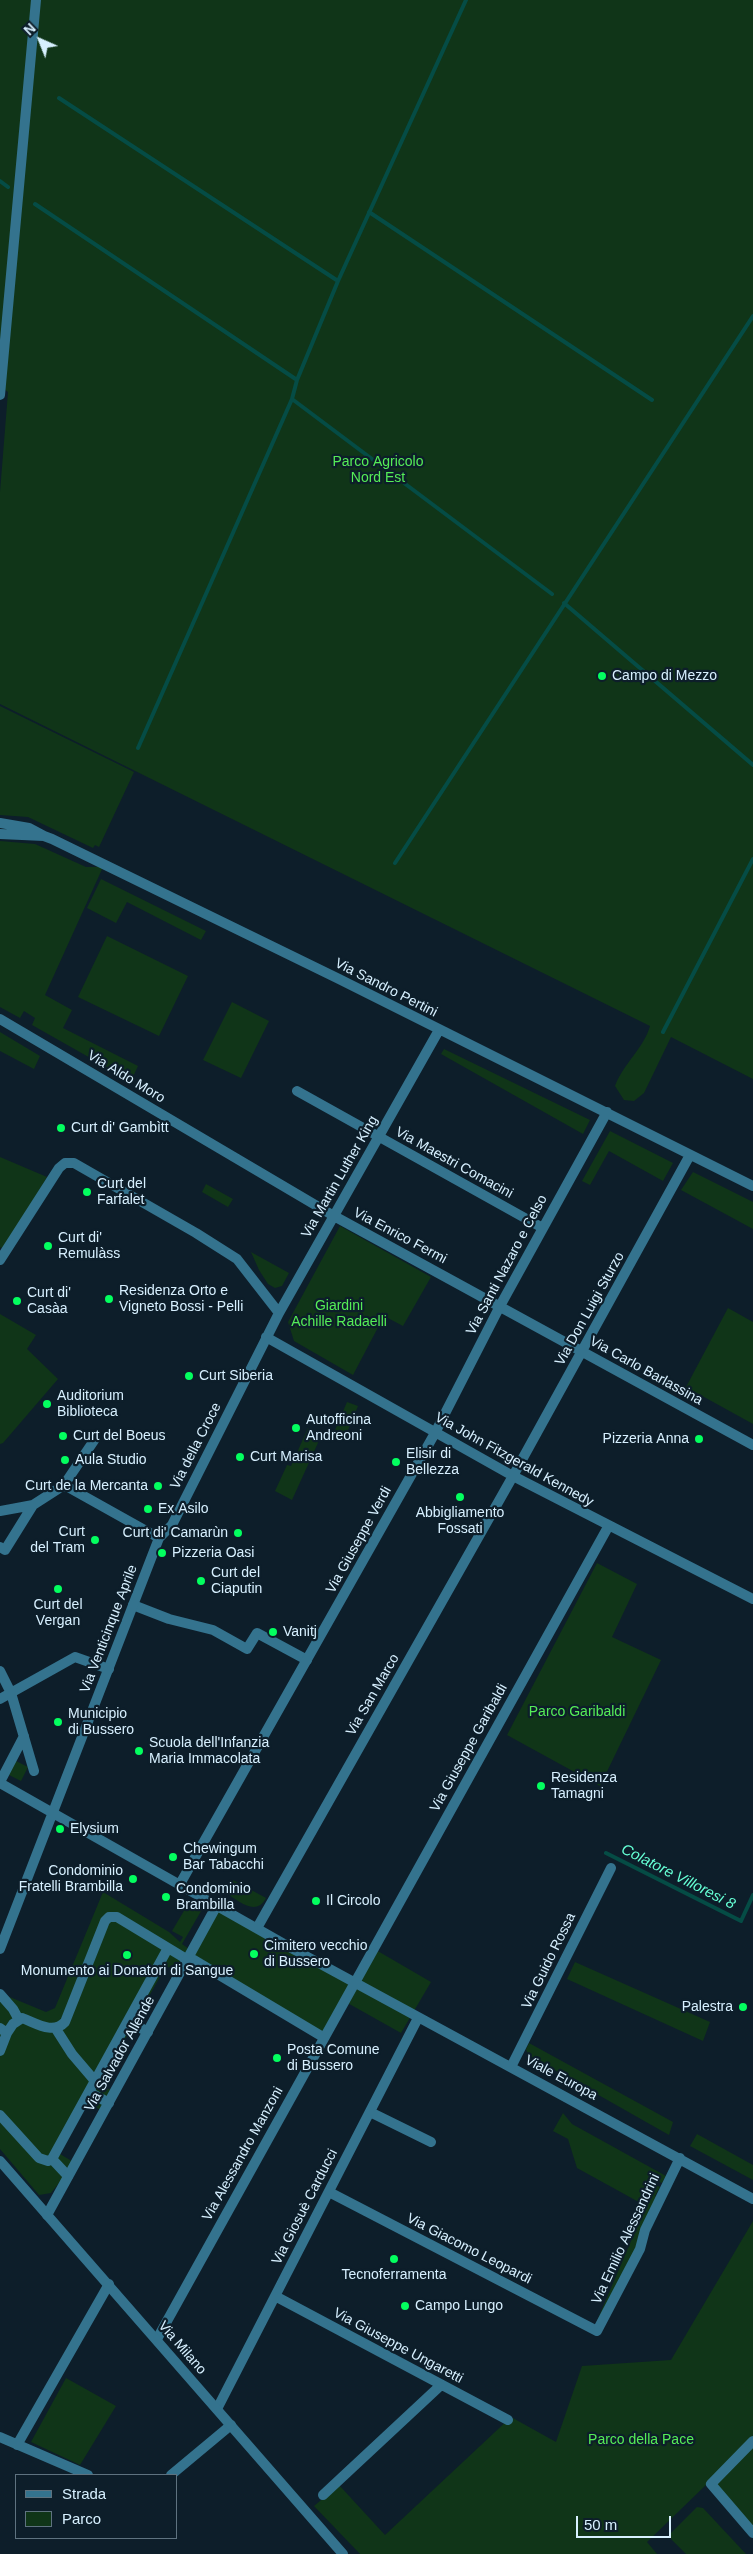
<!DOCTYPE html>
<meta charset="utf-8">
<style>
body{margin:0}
#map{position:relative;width:753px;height:2554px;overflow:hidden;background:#0d1e2a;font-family:Arial,sans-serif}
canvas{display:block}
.legend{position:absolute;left:15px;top:2474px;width:162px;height:65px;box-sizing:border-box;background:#0d1e2a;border:1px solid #5e727f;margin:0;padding:6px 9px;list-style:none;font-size:15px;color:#d7f0ff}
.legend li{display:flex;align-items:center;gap:10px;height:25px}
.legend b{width:25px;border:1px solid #5e727f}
.north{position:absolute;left:15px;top:15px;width:50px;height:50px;-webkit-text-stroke:4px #0d1e2a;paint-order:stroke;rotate:316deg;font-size:14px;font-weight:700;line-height:20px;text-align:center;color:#d7f0ff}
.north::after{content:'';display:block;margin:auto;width:18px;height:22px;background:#d7f0ff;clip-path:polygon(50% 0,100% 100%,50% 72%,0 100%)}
.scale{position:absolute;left:576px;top:2516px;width:95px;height:22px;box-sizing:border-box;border:2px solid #d7f0ff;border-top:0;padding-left:6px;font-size:15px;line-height:18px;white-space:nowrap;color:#d7f0ff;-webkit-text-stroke:4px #0d1e2a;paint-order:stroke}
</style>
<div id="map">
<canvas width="753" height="2554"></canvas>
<ul class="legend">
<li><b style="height:6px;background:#34738e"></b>Strada</li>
<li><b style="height:14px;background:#103518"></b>Parco</li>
</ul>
<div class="north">N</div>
<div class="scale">50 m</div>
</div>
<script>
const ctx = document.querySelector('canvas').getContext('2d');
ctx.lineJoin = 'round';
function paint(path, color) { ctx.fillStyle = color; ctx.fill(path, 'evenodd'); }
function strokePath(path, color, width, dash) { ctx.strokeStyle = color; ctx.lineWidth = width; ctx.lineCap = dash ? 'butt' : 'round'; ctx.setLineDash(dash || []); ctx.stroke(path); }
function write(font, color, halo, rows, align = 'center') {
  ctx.font = font + ' Arial,sans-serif'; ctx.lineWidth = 4.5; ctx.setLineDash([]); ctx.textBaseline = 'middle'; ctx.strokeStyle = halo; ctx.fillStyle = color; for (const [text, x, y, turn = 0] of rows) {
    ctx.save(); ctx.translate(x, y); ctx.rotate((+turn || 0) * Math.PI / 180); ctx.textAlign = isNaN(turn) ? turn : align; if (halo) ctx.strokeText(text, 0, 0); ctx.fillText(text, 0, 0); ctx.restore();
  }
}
const green = new Path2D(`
 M0,0H753V1079L671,1037L644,1093L634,1101L624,1100L615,1086C623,1064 644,1048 650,1026L0,704V492L8,392L0,386Z
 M0,706L134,772L99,847L95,845L93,848L28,817L0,815Z
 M0,841L35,844L86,867H103L45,995L72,1010L63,1028L138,1066L131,1081L32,1025L35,1018L24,1011L20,1018L0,1007Z
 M101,879L206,931L201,940L127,902L116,923L87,908Z
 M107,936L188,976L159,1036L78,997Z
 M232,1002L269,1021L241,1078L203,1060Z
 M0,1032L40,1056L34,1069L0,1051Z
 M444,1049L590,1120L583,1134L441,1054Z
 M610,1131L673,1163L663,1181L609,1151L590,1185L582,1181Z
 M0,1157L47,1177L4,1249L0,1247Z
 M693,1172L753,1202V1229L681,1190Z
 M206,1184L233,1199L228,1207L202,1192Z
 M340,1226L431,1277L403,1326L384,1316L353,1375L294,1341L288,1322Z
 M251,1252L289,1273L282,1286L275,1288L268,1284L259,1270Z
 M728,1308L753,1322V1424L686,1387Z
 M0,1314L36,1335L27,1349L58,1379L3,1443L0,1444Z
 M347,1402L358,1406L346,1435L335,1430Z
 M308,1428L322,1434L292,1500L275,1491L287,1465L291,1466Z
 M597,1563L637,1584L612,1637L661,1660L600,1786L507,1735Z
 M14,1760L28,1767L21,1781L7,1774Z
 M233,1880L266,1898C256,1917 239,1901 226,1893Z
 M103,1892L169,1932L180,1942L183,1937L172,1931L191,1899L204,1906L182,1944L192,1951L180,1973L166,1966L100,2084L114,2092L104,2112L88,2103L60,2154L75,2163L51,2193L39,2195L0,2149V1993L46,2012L55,2008Z
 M218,1908L356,1983L376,1950L431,1982L401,2033L344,2001L323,2036L191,1957Z
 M575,1962L710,2022L703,2041L567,1979Z
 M529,2043L673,2122L669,2135L528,2055L526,2049Z
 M563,2113L572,2124L666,2176L662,2183L657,2181L655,2185L660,2187L655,2196L659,2198L636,2249L596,2323L646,2206L577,2168L568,2139L553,2131Z
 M697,2134L753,2165V2180L690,2146Z
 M753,2221V2533L708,2483L647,2542L657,2554H360L314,2506L339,2485L385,2535L511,2417L556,2442L582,2366L671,2360Z
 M66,2378L116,2406L80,2465L31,2442Z
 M697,2507L703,2508L746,2554H686L671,2539L670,2534Z`);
const stream = new Path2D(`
 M59,98L338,281
 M0,181L8,187
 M35,204L297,380
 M369,212L652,400
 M292,399L552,594
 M564,603L753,765
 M138,748L292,399L297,380L338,281L466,0
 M395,863L753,316
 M663,1032L753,859
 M606,1853L741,1921L753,1895`);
const pedestrian = new Path2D(`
 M133,1605L169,1619L213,1630L247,1649L257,1633L307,1660
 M0,1671L11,1693L34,1771
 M0,1699L75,1657L109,1669
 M0,1782L24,1736
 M0,1994L13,2009L19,2020
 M128,2021L148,2032
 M0,2028L7,2033L0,2051
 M56,2029L72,2054L95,2081
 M7,2033L13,2024L22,2018C36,2023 53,2035 65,2022L105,1921L109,1917H117L188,1960
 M89,2092L109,2103
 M0,2115L39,2158L48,2161L52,2159L68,2176
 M52,2159L168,1948`);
const minor = new Path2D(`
 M0,823L29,828L44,836
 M0,834L44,836L52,839L339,979L753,1186
 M0,1019L334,1216L753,1445
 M297,1091L541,1227
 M0,1260L59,1168L65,1163H74L196,1233L237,1259L279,1313
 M266,1337L513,1476L753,1599
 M64,1485L95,1439
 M0,1511L33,1505L61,1487L66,1486L159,1538
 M0,1547L5,1550L33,1505
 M0,1783L293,1949L753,2199
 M180,1884L435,1433L500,1306L607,1112
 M257,1928L513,1476L690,1155
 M0,1949L159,1538L172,1525L279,1313L439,1030
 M189,1957L323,2037
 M511,2067L611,1868
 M370,2112L431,2142
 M329,2192L597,2331L640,2249L645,2230L680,2158
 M47,2215L217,1905
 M275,2296L508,2420
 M157,2339L608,1527
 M217,2409L418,2018
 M0,2437L88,2475
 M753,2441L711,2484L753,2533
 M17,2445L109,2284
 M171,2475L231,2425
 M323,2495L441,2385`);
const tertiary = new Path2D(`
 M0,395L36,0
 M0,2161L343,2554`);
const markers = [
 [602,676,5,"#03ff5f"],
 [61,1128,5,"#03ff5f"],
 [87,1192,5,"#03ff5f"],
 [48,1246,5,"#03ff5f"],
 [109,1299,5,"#03ff5f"],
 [17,1301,5,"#03ff5f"],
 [189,1376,5,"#03ff5f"],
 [47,1404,5,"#03ff5f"],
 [296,1428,5,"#03ff5f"],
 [63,1436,5,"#03ff5f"],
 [699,1439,5,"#03ff5f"],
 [240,1457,5,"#03ff5f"],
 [65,1460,5,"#03ff5f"],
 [396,1462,5,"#03ff5f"],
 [158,1486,5,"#03ff5f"],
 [460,1497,5,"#03ff5f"],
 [148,1509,5,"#03ff5f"],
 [238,1533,5,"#03ff5f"],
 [95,1540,5,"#03ff5f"],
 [162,1553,5,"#03ff5f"],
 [201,1581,5,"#03ff5f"],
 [58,1589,5,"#03ff5f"],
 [273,1632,5,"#03ff5f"],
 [58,1722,5,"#03ff5f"],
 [139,1751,5,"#03ff5f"],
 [541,1786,5,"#03ff5f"],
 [60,1829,5,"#03ff5f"],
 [173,1857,5,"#03ff5f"],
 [133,1879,5,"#03ff5f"],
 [166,1897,5,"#03ff5f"],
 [316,1901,5,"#03ff5f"],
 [254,1954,5,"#03ff5f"],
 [127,1955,5,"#03ff5f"],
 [743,2007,5,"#03ff5f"],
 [277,2058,5,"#03ff5f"],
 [394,2259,5,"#03ff5f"],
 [405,2306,5,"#03ff5f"]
];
const parkNames = [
 ["Parco Agricolo",378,462],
 ["Nord Est",378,478],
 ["Giardini",339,1306],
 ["Achille Radaelli",339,1322],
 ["Parco Garibaldi",577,1712],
 ["Parco della Pace",641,2440]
];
const poiNames = [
 ["Campo di Mezzo",612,676],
 ["Curt di' Gambìtt",71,1128],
 ["Curt del",97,1184],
 ["Farfalet",97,1200],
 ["Curt di'",58,1238],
 ["Remulàss",58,1254],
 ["Residenza Orto e",119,1291],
 ["Vigneto Bossi - Pelli",119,1307],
 ["Curt di'",27,1293],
 ["Casàa",27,1309],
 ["Curt Siberia",199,1376],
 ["Auditorium",57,1396],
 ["Biblioteca",57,1412],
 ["Autofficina",306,1420],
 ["Andreoni",306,1436],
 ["Curt del Boeus",73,1436],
 ["Pizzeria Anna",689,1439,"right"],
 ["Elisir di",406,1454],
 ["Bellezza",406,1470],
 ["Curt Marisa",250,1457],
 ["Aula Studio",75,1460],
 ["Curt de la Mercanta",148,1486,"right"],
 ["Ex Asilo",158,1509],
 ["Abbigliamento",460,1513,"center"],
 ["Fossati",460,1529,"center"],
 ["Curt",85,1532,"right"],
 ["del Tram",85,1548,"right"],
 ["Curt di' Camarùn",228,1533,"right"],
 ["Pizzeria Oasi",172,1553],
 ["Curt del",211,1573],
 ["Ciaputin",211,1589],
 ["Curt del",58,1605,"center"],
 ["Vergan",58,1621,"center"],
 ["Vanitj",283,1632],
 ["Municipio",68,1714],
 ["di Bussero",68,1730],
 ["Scuola dell'Infanzia",149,1743],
 ["Maria Immacolata",149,1759],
 ["Residenza",551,1778],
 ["Tamagni",551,1794],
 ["Elysium",70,1829],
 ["Chewingum",183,1849],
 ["Bar Tabacchi",183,1865],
 ["Condominio",123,1871,"right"],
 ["Fratelli Brambilla",123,1887,"right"],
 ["Condominio",176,1889],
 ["Brambilla",176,1905],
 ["Il Circolo",326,1901],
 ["Cimitero vecchio",264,1946],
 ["di Bussero",264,1962],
 ["Monumento ai Donatori di Sangue",127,1971,"center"],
 ["Palestra",733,2007,"right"],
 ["Posta Comune",287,2050],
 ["di Bussero",287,2066],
 ["Tecnoferramenta",394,2275,"center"],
 ["Campo Lungo",415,2306]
];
const streetNames = [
 ["Via Sandro Pertini",386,988,27],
 ["Via Aldo Moro",126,1077,31],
 ["Via Maestri Comacini",454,1163,29],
 ["Via Martin Luther King",340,1177,-60],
 ["Via Enrico Fermi",400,1236,28],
 ["Via Santi Nazaro e Celso",507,1265,-62],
 ["Via Don Luigi Sturzo",590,1309,-61],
 ["Via Carlo Barlassina",646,1371,29],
 ["Via della Croce",196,1446,-63],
 ["Via John Fitzgerald Kennedy",514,1460,29],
 ["Via Giuseppe Verdi",359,1540,-61],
 ["Via Venticinque Aprile",109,1629,-69],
 ["Via San Marco",373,1695,-60],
 ["Via Giuseppe Garibaldi",469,1748,-61],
 ["Via Guido Rossa",549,1961,-64],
 ["Via Salvador Allende",120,2054,-61],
 ["Viale Europa",561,2078,28],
 ["Via Alessandro Manzoni",243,2154,-61],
 ["Via Giosuè Carducci",305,2207,-63],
 ["Via Emilio Alessandrini",626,2239,-65],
 ["Via Giacomo Leopardi",469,2249,27],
 ["Via Giuseppe Ungaretti",398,2346,28],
 ["Via Milano",182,2348,49]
];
const waterNames = [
 ["Colatore Villoresi 8",678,1877,27]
];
paint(green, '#103518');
strokePath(stream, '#054c45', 4);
strokePath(pedestrian, '#34738e', 10);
strokePath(minor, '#34738e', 10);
strokePath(tertiary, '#34738e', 10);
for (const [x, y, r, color] of markers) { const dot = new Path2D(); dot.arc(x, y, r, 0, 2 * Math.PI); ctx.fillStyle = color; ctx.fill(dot); strokePath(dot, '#0d1e2a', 2); }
write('14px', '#55ed57', '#0d1e2a', parkNames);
write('14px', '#d7f0ff', '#0d1e2a', poiNames, 'left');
write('14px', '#d7f0ff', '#0d1e2a', streetNames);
write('italic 15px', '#65ffd5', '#0d1e2a', waterNames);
</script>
